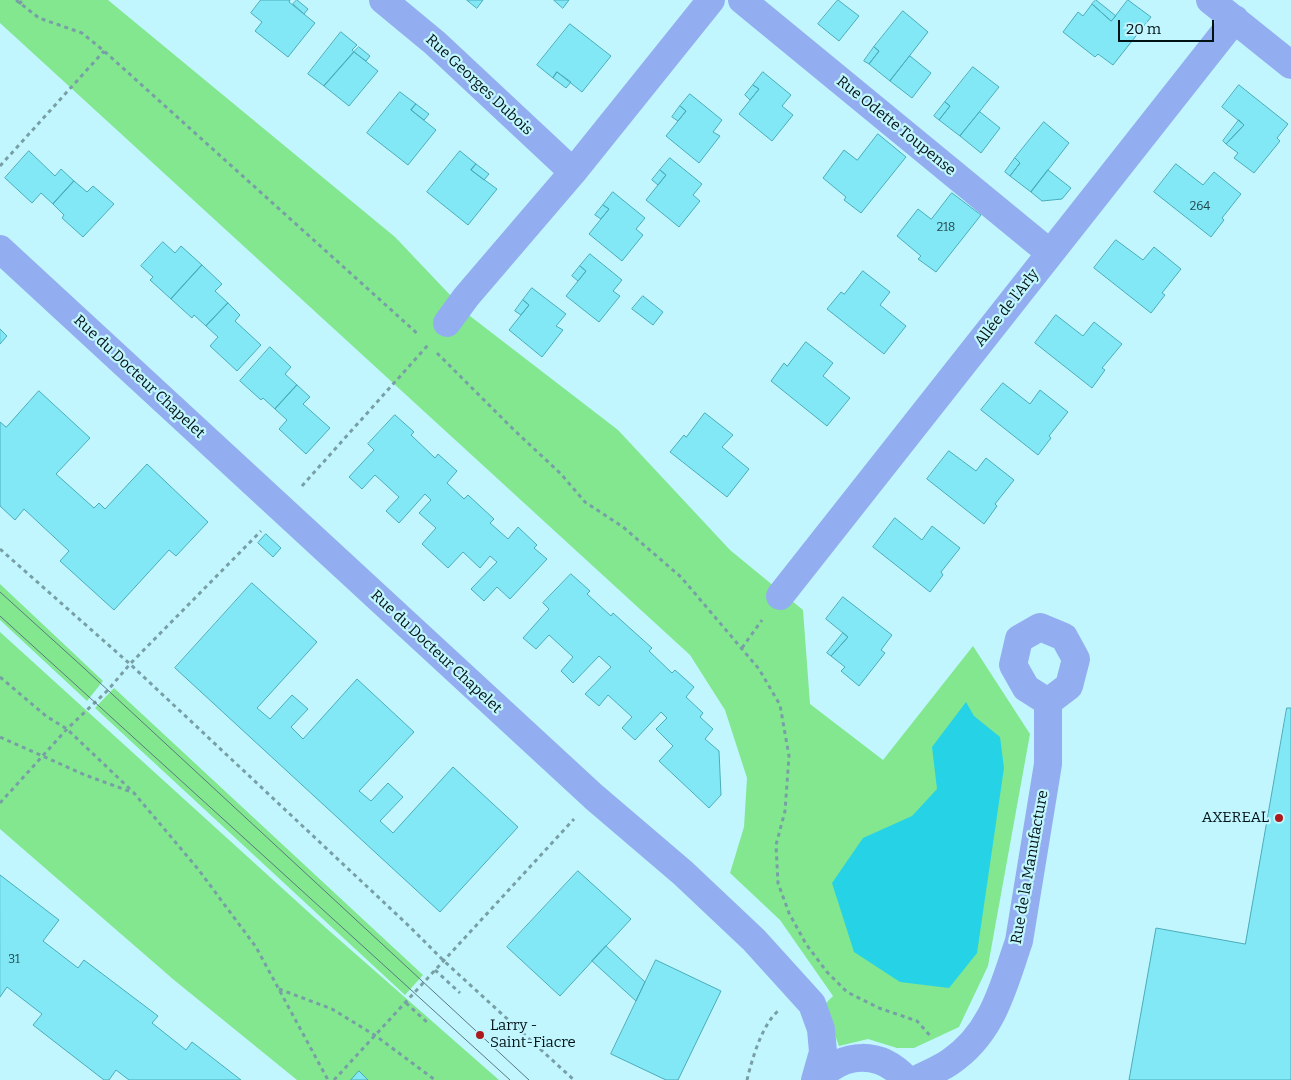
<!DOCTYPE html>
<meta charset="utf-8">
<style>
body{margin:0}
#map{position:relative;width:1291px;height:1080px;overflow:hidden;background:#c1f6fe;font-family:Bitter,serif}
canvas{display:block}
.scale{position:absolute;left:1118px;top:20px;width:96px;height:22px;box-sizing:border-box;border:2px solid #011215;border-top:0;padding-left:6px;font-size:15px;line-height:18px;white-space:nowrap;color:#011215;-webkit-text-stroke:4px #c1f6fe;paint-order:stroke}
</style>
<div id="map">
<canvas width="1291" height="1080"></canvas>
<div class="scale">20 m</div>
</div>
<script>
const ctx = document.querySelector('canvas').getContext('2d');
ctx.lineJoin = 'round';
function paint(path, color) { ctx.fillStyle = color; ctx.fill(path, 'evenodd'); }
function strokePath(path, color, width, dash) { ctx.strokeStyle = color; ctx.lineWidth = width; ctx.lineCap = dash ? 'butt' : 'round'; ctx.setLineDash(dash || []); ctx.stroke(path); }
function write(font, color, halo, rows, align = 'center') {
  ctx.font = font + ' Bitter,serif'; ctx.lineWidth = 4.5; ctx.setLineDash([]); ctx.textBaseline = 'middle'; ctx.strokeStyle = halo; ctx.fillStyle = color; for (const [text, x, y, turn = 0] of rows) {
    ctx.save(); ctx.translate(x, y); ctx.rotate((+turn || 0) * Math.PI / 180); ctx.textAlign = isNaN(turn) ? turn : align; if (halo) ctx.strokeText(text, 0, 0); ctx.fillText(text, 0, 0); ctx.restore();
  }
}
const green = new Path2D(`
 M0,0H108L395,237L470,316L618,430L730,550L803,610L810,704L883,760L973,646L1030,734L988,966L959,1027L914,1048H897L868,1039L839,1046L824,1005L833,996L780,920L730,873L744,827L747,778L725,710L690,655L0,23Z
 M0,584L103,681L87,701L0,620Z
 M0,632L326,928L499,1080H297L174,980L0,829Z
 M114,688L423,975L405,995L95,708Z`);
const water = new Path2D(`
 M966,702L974,716L1000,737L1004,768L977,953L949,988L900,982L854,952L832,883L863,838L912,816L937,789L932,747Z`);
const building = new Path2D(`
 M261,0H290L289,2L315,23L288,57L255,31L262,22L251,13Z
 M297,0L308,9L304,14L293,4Z
 M467,0H483L477,8Z
 M554,0H569L563,8Z
 M838,0L859,16L839,41L818,24Z
 M1096,0L1116,16L1111,21L1092,4Z
 M1128,0L1151,17L1113,65L1098,54L1095,57L1063,32L1078,12L1083,16L1092,4L1111,21Z
 M903,11L928,32L890,81L869,64L879,51L874,47Z
 M570,24L611,56L582,92L557,72L553,78L537,65Z
 M341,32L357,45L352,50L354,52L324,86L308,74Z
 M359,47L370,56L366,61L354,52Z
 M874,47L879,51L869,64L864,61Z
 M354,52L378,71L349,106L324,86Z
 M910,56L931,73L912,98L890,81Z
 M973,67L999,87L960,136L939,120L950,106L945,102Z
 M557,72L571,82L566,88L553,78Z
 M763,72L791,95L782,106L793,115L772,141L739,114L759,89L753,85Z
 M753,85L759,89L750,100L745,95Z
 M1239,85L1288,124L1277,138L1280,141L1254,173L1234,158L1238,153L1226,144L1244,125L1222,107Z
 M400,92L416,104L411,110L436,130L408,165L367,133Z
 M690,94L722,120L713,132L720,136L699,163L666,136L686,111L680,106Z
 M945,102L950,106L939,120L934,116Z
 M416,104L429,114L424,120L411,110Z
 M680,106L686,111L678,121L672,117Z
 M980,112L1000,128L981,153L960,136Z
 M1239,120L1244,125L1226,144L1223,141Z
 M1044,122L1069,143L1031,192L1010,176L1020,163L1015,158Z
 M878,134L906,157L861,213L844,200L846,197L823,178L844,150L857,160Z
 M29,151L55,176L61,169L74,181L53,204L41,193L32,203L5,178Z
 M460,151L476,164L471,170L497,189L468,225L427,192Z
 M670,158L702,184L693,195L700,201L679,227L646,200L666,175L660,170Z
 M1015,158L1020,163L1010,176L1005,172Z
 M476,164L489,174L484,180L471,170Z
 M1176,164L1203,185L1214,172L1241,194L1222,218L1224,220L1211,237L1154,192Z
 M660,170L666,175L658,185L652,180Z
 M1048,170L1071,188L1062,199L1042,201L1031,192Z
 M74,181L87,192L93,186L114,204L83,237L62,218L64,215L53,204Z
 M613,192L645,218L636,229L643,235L622,261L589,234L609,209L603,205Z
 M952,193L981,215L936,272L918,259L921,256L897,236L918,209L931,219Z
 M603,205L609,209L601,219L595,215Z
 M1116,240L1143,260L1154,247L1181,269L1162,293L1165,295L1151,313L1094,268Z
 M163,242L175,253L181,246L202,265L171,299L150,280L153,277L141,266Z
 M590,254L622,280L613,291L620,296L599,322L566,296L586,271L580,266Z
 M202,265L222,284L215,291L228,303L206,326L194,315L192,318L171,299Z
 M580,266L586,271L578,281L572,276Z
 M863,271L890,292L880,305L906,326L884,354L827,309L841,292L844,294Z
 M532,288L566,314L556,326L563,330L542,357L509,330L529,305L523,300Z
 M643,296L663,312L653,325L632,309Z
 M523,300L529,305L521,315L515,311Z
 M228,303L240,315L235,321L261,345L237,371L210,346L218,337L206,326Z
 M1056,315L1083,336L1094,322L1122,344L1102,368L1105,370L1092,388L1035,343Z
 M0,329L7,336L0,344Z
 M806,342L833,363L823,376L850,398L827,426L771,381L784,363L787,366Z
 M270,347L291,367L285,374L297,385L275,409L263,398L261,400L240,381Z
 M1003,383L1030,404L1040,390L1068,412L1049,436L1051,438L1038,455L981,410Z
 M297,385L310,397L303,404L330,428L306,454L279,429L287,420L275,409Z
 M39,391L90,438L56,474L94,508L99,503L105,509L147,464L208,522L176,556L169,550L114,610L60,561L69,551L24,509L15,520L0,506V422L6,427Z
 M705,413L733,435L722,447L749,469L727,497L670,452L684,435L686,437Z
 M395,415L414,432L411,435L435,458L438,454L457,471L447,483L464,499L468,495L494,519L490,523L508,539L518,527L537,545L534,548L547,559L510,599L497,587L484,601L471,589L497,562L490,556L480,568L463,552L448,568L422,544L436,528L419,513L431,500L425,494L399,523L386,511L399,497L375,475L362,489L349,477L374,450L368,444Z
 M949,451L976,471L986,458L1014,480L995,504L997,506L984,524L927,479Z
 M895,518L922,540L932,526L960,548L941,572L943,575L930,592L873,547Z
 M266,534L281,548L273,557L258,543Z
 M571,574L590,591L587,594L611,616L613,613L652,648L649,651L672,673L675,670L694,687L686,697L703,713L700,717L713,729L705,739L719,751L721,795L709,808L659,761L673,746L656,729L667,718L661,712L635,740L622,728L632,717L608,695L599,706L585,694L611,667L599,656L573,683L561,671L573,657L549,635L536,649L523,638L549,609L543,603Z
 M252,583L317,642L257,708L270,719L292,695L308,709L291,727L303,739L357,679L414,732L359,791L371,801L388,783L403,797L380,821L393,833L453,767L518,827L440,912L175,668Z
 M843,597L892,635L881,650L885,653L859,686L841,671L845,667L831,656L848,637L826,619Z
 M843,633L848,637L831,656L827,653Z
 M1287,708H1291V1080H1129L1156,928L1245,944Z
 M578,871L631,919L560,996L507,947Z
 M0,875L59,920L43,941L78,968L84,960L158,1016L152,1023L186,1050L192,1042L241,1080H129L116,1070L109,1080H104L33,1025L42,1014L7,987L0,997Z
 M606,946L645,982L636,1001L592,961Z
 M656,960L721,991L678,1080H666L611,1054Z
 M359,1071L368,1080H351Z`);
const path = new Path2D(`
 M16,0L39,18L82,33L104,51L419,335
 M19,4L23,0
 M0,166L104,51
 M437,353L513,429L561,474L585,502L623,527L681,577L759,669L780,705L789,756L785,811L776,845L778,883L789,913L806,944L827,972L847,992L879,1008L917,1021L932,1038
 M302,486L428,345
 M0,549L130,664L409,926L444,961L574,1080
 M742,648L762,620
 M0,677L46,716L67,729L132,791
 M0,737L85,775L134,793L198,869L256,947L328,1080
 M0,803L67,729L108,690L130,664L261,531
 M435,970L460,993
 M279,989L332,1009L376,1036L435,1080
 M406,1003L429,1024
 M334,1080L574,819
 M747,1080C752,1059 762,1025 778,1011`);
const minor = new Path2D(`
 M383,0L435,43L573,172L711,0
 M742,0L1050,253
 M1210,0L1291,65
 M0,249L594,797L683,873L754,940L812,1004L821,1029L823,1052L815,1080
 M447,323L466,297L573,172
 M780,596L1235,19
 M1040,627L1064,637L1076,659L1069,686L1048,702L1026,688L1013,665L1019,639Z
 M817,1080C844,1051 880,1050 907,1080
 M916,1080C927,1074 940,1069 950,1062C993,1033 1003,987 1019,941L1048,764V702`);
const tram = new Path2D(`
 M0,592L85,669L529,1080
 M0,616L510,1080`);
const markers = [
 [1279,818,5,"#ac1a1c"],
 [480,1035,5,"#ac1a1c"]
];
const numberNames = [
 ["264",1200,207],
 ["218",946,228],
 ["31",14,960]
];
const streetNames = [
 ["Rue Georges Dubois",479,85,43],
 ["Rue Odette Toupense",896,126,39],
 ["Allée de l'Arly",1007,308,-52],
 ["Rue du Docteur Chapelet",139,377,43],
 ["Rue du Docteur Chapelet",436,652,43],
 ["Rue de la Manufacture",1030,867,-80]
];
const poiNames = [
 ["AXEREAL",1269,818],
 ["Larry -",490,1026,"left"],
 ["Saint-Fiacre",490,1043,"left"]
];
paint(green, '#82e78f');
paint(water, '#26d3e6');
paint(building, '#82e8f6');
strokePath(building, '#4bacb9', 1);
strokePath(path, '#789fa5', 3, [4, 4]);
strokePath(minor, '#93aef0', 28);
strokePath(tram, '#58797e', 1);
for (const [x, y, r, color] of markers) { const dot = new Path2D(); dot.arc(x, y, r, 0, 2 * Math.PI); ctx.fillStyle = color; ctx.fill(dot); strokePath(dot, '#c1f6fe', 2); }
write('12px', '#21484d', null, numberNames);
write('15px', '#011215', '#c1f6fe', streetNames);
write('15px', '#011215', '#c1f6fe', poiNames, 'right');
</script>
